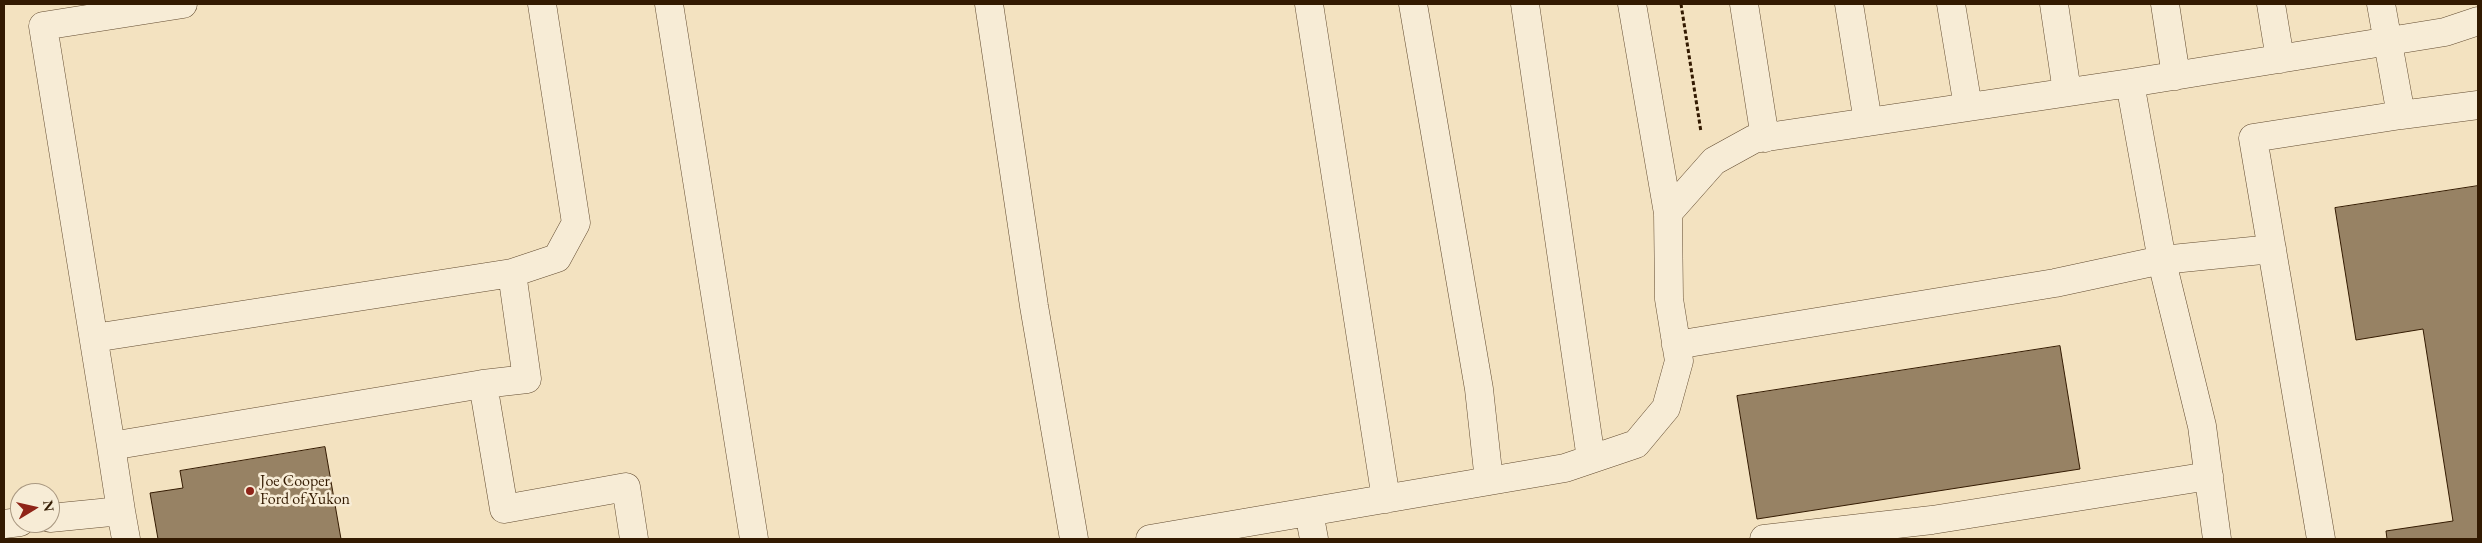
<!DOCTYPE html>
<style>
body{margin:0}
#map{position:relative;width:2482px;height:543px;overflow:hidden;background:#f3e2c0;font-family:"EB Garamond",serif}
canvas{display:block}
.frame{position:absolute;inset:0;border:5px solid #331a01;pointer-events:none}
.north{position:absolute;left:10px;top:483px;width:50px;height:50px;box-sizing:border-box;background:#f7ecd6;border:1px solid #a99881;border-radius:50%;rotate:81deg;font-size:14px;font-weight:700;line-height:20px;text-align:center;color:#331a01}
.north::after{content:'';display:block;margin:auto;width:18px;height:22px;background:#8f2418;clip-path:polygon(50% 0,100% 100%,50% 72%,0 100%)}
</style>
<div id="map">
<canvas width="2482" height="543"></canvas>
<div class="frame"></div>
<div class="north">N</div>
</div>
<script>
const ctx = document.querySelector('canvas').getContext('2d');
ctx.lineJoin = 'round';
function paint(path, color) { ctx.fillStyle = color; ctx.fill(path, 'evenodd'); }
function strokePath(path, color, width, dash) { ctx.strokeStyle = color; ctx.lineWidth = width; ctx.lineCap = dash ? 'butt' : 'round'; ctx.setLineDash(dash || []); ctx.stroke(path); }
function write(font, color, halo, rows, align = 'center') {
  ctx.font = font + ' "EB Garamond",serif'; ctx.lineWidth = 5; ctx.setLineDash([]); ctx.textBaseline = 'middle'; ctx.strokeStyle = halo; ctx.fillStyle = color; for (const [text, x, y, turn = 0] of rows) {
    ctx.save(); ctx.translate(x, y); ctx.rotate((+turn || 0) * Math.PI / 180); ctx.textAlign = isNaN(turn) ? turn : align; if (halo) ctx.strokeText(text, 0, 0); ctx.fillText(text, 0, 0); ctx.restore();
  }
}
const building = new Path2D(`
 M2478,186V539H2387L2386,531L2453,521L2423,329L2356,340L2335,208Z
 M2060,346L2080,469L1757,519L1737,396Z
 M325,447L341,539H158L150,493L183,488L180,471Z`);
const path = new Path2D(`
 M1681,4L1701,132`);
const minor = new Path2D(`
 M669,4L754,539
 M989,4L1034,306L1074,539
 M1309,4L1386,499
 M1413,4L1479,389L1489,481
 M1525,4L1591,459
 M1632,4L1668,213
 M1744,4L1765,138
 M1849,4L1868,122
 M1951,4L1968,107
 M2054,4L2067,92
 M2165,4L2176,76
 M2271,4L2280,59
 M2381,4L2401,115
 M2130,83L2163,266L2202,426L2217,539
 M94,338L512,273
 M1676,345L2055,283L2162,260L2272,249
 M483,384L527,379L512,273L557,258L576,223L542,4
 M111,446L43,26L183,4
 M121,511L111,446L483,384L504,509L626,487L634,539
 M1309,512L1314,539
 M50,518L121,511L126,539
 M4,524L20,522
 M1150,539L1565,468L1636,444L1666,408L1679,361L1669,299L1668,213L1714,161L1754,139L2130,83L2445,32L2478,21
 M1764,539L1932,520L2209,476
 M2321,539L2253,138L2401,115L2478,105`);
const markers = [
 [250,491,5,"#8f2418"]
];
const poiNames = [
 ["Joe Cooper",260,482],
 ["Ford of Yukon",260,500]
];
paint(building, '#978264');
strokePath(building, '#331a01', 1);
strokePath(minor, '#634c31', 29);
strokePath(path, '#331a01', 3, [4, 2.5]);
strokePath(minor, '#f7ecd6', 28);
for (const [x, y, r, color] of markers) { const dot = new Path2D(); dot.arc(x, y, r, 0, 2 * Math.PI); ctx.fillStyle = color; ctx.fill(dot); strokePath(dot, '#f7ecd6', 2); }
write('16px', '#331a01', '#f7ecd6', poiNames, 'left');
</script>
